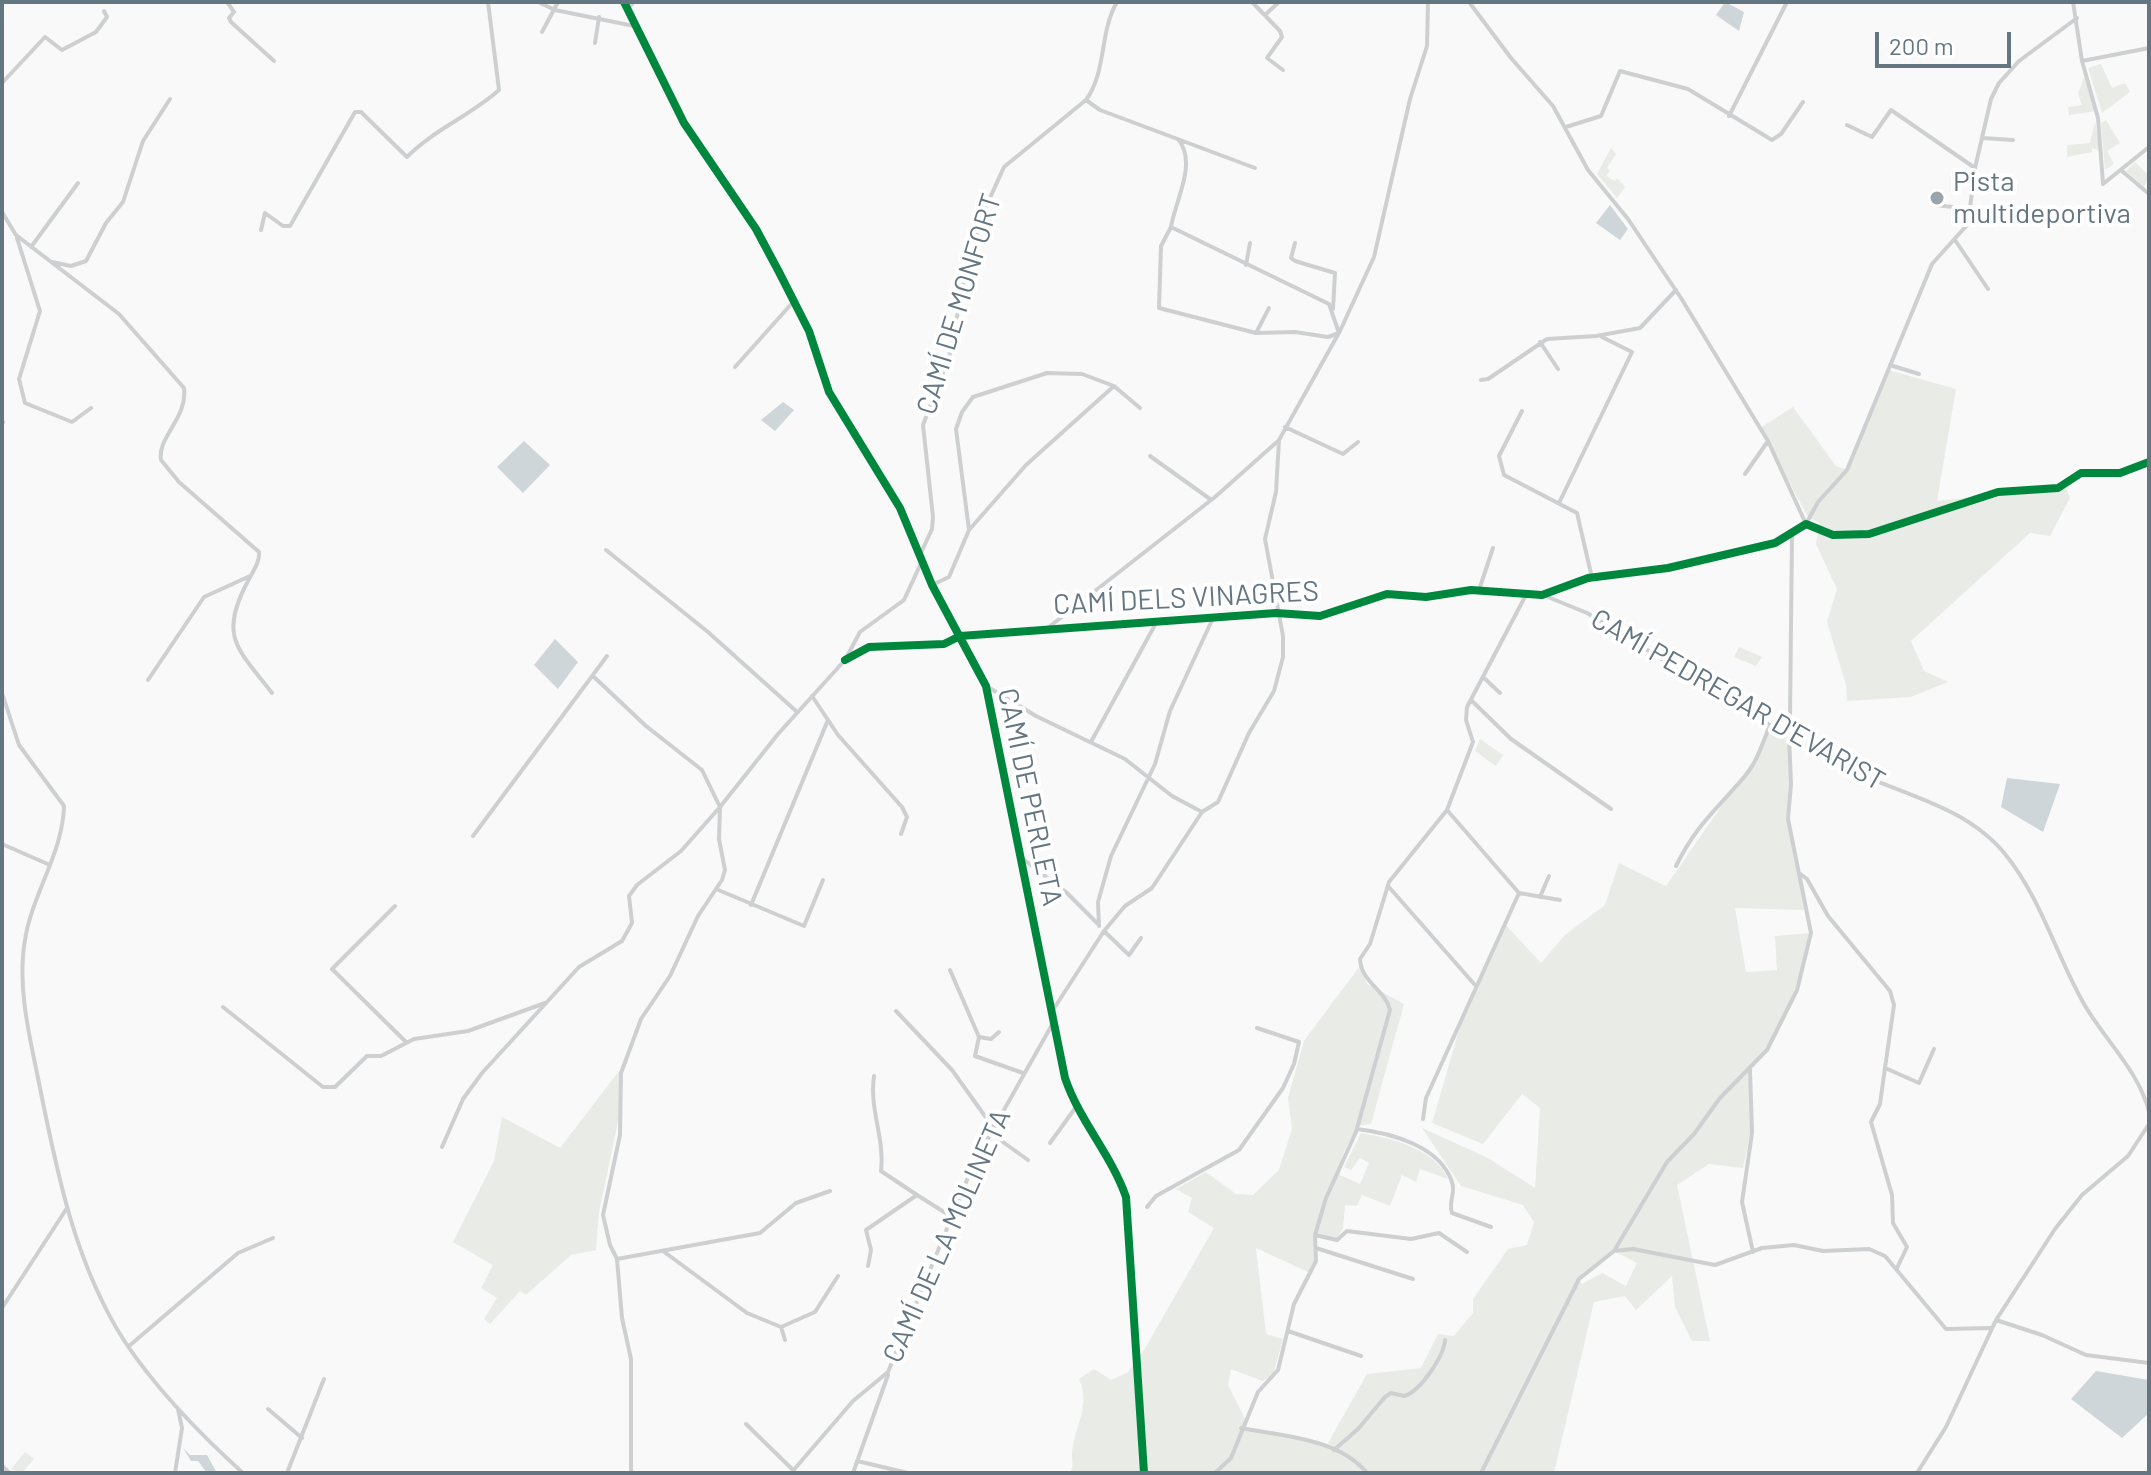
<!DOCTYPE html>
<meta charset="utf-8">
<style>
body{margin:0}
#map{position:relative;width:2151px;height:1475px;overflow:hidden;background:#f9f9f9;font-family:Barlow,sans-serif}
canvas{display:block}
.frame{position:absolute;inset:0;border:4px solid #657683;pointer-events:none}
.scale{position:absolute;left:1875px;top:32px;width:136px;height:36px;box-sizing:border-box;border:4px solid #657683;border-top:0;padding-left:10px;font-size:24px;line-height:28px;white-space:nowrap;color:#657683;-webkit-text-stroke:6px #fff;paint-order:stroke}
</style>
<div id="map">
<canvas width="2151" height="1475"></canvas>
<div class="frame"></div>
<div class="scale">200 m</div>
</div>
<script>
const ctx = document.querySelector('canvas').getContext('2d');
ctx.lineJoin = 'round';
function paint(path, color) { ctx.fillStyle = color; ctx.fill(path, 'evenodd'); }
function strokePath(path, color, width, dash) { ctx.strokeStyle = color; ctx.lineWidth = width; ctx.lineCap = dash ? 'butt' : 'round'; ctx.setLineDash(dash || []); ctx.stroke(path); }
function write(font, color, halo, rows, align = 'center') {
  ctx.font = font + ' Barlow,sans-serif'; ctx.lineWidth = 8; ctx.setLineDash([]); ctx.textBaseline = 'middle'; ctx.strokeStyle = halo; ctx.fillStyle = color; for (const [text, x, y, turn = 0] of rows) {
    ctx.save(); ctx.translate(x, y); ctx.rotate((+turn || 0) * Math.PI / 180); ctx.textAlign = isNaN(turn) ? turn : align; if (halo) ctx.strokeText(text, 0, 0); ctx.fillText(text, 0, 0); ctx.restore();
  }
}
const green = new Path2D(`
 M2101,64L2112,88L2125,83L2130,92L2102,113L2088,68Z
 M2084,77L2097,111L2069,115L2068,107L2082,105L2078,94Z
 M2106,120L2120,143L2107,151L2114,164L2105,170L2101,123Z
 M2095,122L2100,151L2092,148V152L2067,157V145L2090,143Z
 M1611,148L1616,154L1607,168L1610,171L1606,176L1615,181L1617,178L1625,187L1617,198L1597,174Z
 M2135,162L2149,176L2144,187L2126,171Z
 M1888,370L1956,389L1937,501L2066,488L2070,498L2050,536L2030,533L1911,641L1924,671L1948,682L1911,697L1847,701L1846,685L1827,622L1837,589L1816,544L1820,523L1808,517L1760,428L1793,407L1836,466L1847,470Z
 M1739,647L1762,657L1756,666L1734,657Z
 M1770,725L1790,739L1788,819L1805,910L1735,908L1746,972L1777,970L1775,936L1811,933C1798,984 1784,1031 1748,1071L1752,1124L1743,1168L1709,1164L1677,1185L1710,1341H1692L1675,1307L1672,1276L1636,1310L1625,1296L1594,1302L1554,1473H1070C1074,1465 1072,1463 1072,1455C1073,1428 1092,1406 1079,1379L1094,1369L1111,1380L1128,1372L1144,1350L1214,1228L1188,1212L1192,1198L1176,1189L1206,1172L1236,1194L1253,1195L1279,1170L1292,1129L1288,1098L1304,1041L1360,966L1367,984L1404,1004L1371,1124L1357,1126L1342,1156L1340,1175L1360,1184L1369,1163L1360,1158L1351,1170L1344,1167L1361,1133C1390,1138 1436,1149 1448,1179L1420,1169L1416,1182L1402,1175L1390,1206L1362,1195L1357,1206L1345,1205L1343,1229L1335,1240L1314,1235L1316,1261L1310,1273L1256,1248L1266,1334L1283,1339L1273,1375L1263,1381L1231,1369L1228,1385L1245,1419L1242,1428L1316,1442L1341,1452L1328,1443L1367,1374L1421,1368L1438,1334L1454,1336L1473,1313V1299L1508,1249L1527,1245L1534,1222L1523,1205L1461,1186L1422,1128L1488,1158L1535,1188L1540,1108L1522,1094L1483,1144L1432,1123L1466,1006L1504,923L1541,963L1565,935L1605,905L1619,863L1666,886L1759,752ZM1614,1251L1637,1263L1626,1286L1602,1273L1582,1284L1579,1280Z
 M1480,739L1503,755L1496,766L1475,751Z
 M619,1071V1117L599,1212L596,1250L571,1255L526,1295L520,1291L490,1324L484,1319L497,1298L481,1288L493,1265L453,1242L494,1161L502,1117L560,1148Z
 M25,1452L34,1459L22,1473L11,1469Z`);
const water = new Path2D(`
 M1725,2L1744,12L1739,31L1716,15Z
 M1610,205L1628,229L1620,240L1596,223Z
 M783,402L794,410L775,431L761,420Z
 M524,441L550,465L523,493L497,467Z
 M555,639L578,662L558,689L534,665Z
 M2007,778L2060,784L2043,832L2001,807Z
 M2096,1371L2149,1380V1413L2122,1438L2071,1399Z
 M183,1448L190,1455H207L217,1473H207L198,1461H191Z`);
const minor = new Path2D(`
 M227,2L234,12L229,18L231,22L274,61
 M538,2L555,10L634,26
 M624,2L684,123L756,229L779,272L809,331L829,392L900,508L932,585L986,686L1065,1078C1080,1122 1111,1154 1126,1197L1144,1473
 M1252,2L1280,31L1282,37L1267,58L1283,70
 M1469,2L1511,58L1553,106L1588,170L1628,219L1681,298L1768,441L1806,524
 M2073,2L2082,61L2098,118L2103,184L2149,147
 M627,9L634,2
 M1265,15L1279,2
 M542,32L558,2
 M595,43L599,17
 M2082,61L2149,48
 M2,83L45,37L62,50L96,32L107,17L104,11
 M1086,100L1100,110L1255,168
 M1729,116L1787,2
 M1847,125L1872,137L1891,110L1975,168
 M1566,127L1601,116L1620,71L1688,89L1772,140L1781,134L1803,102
 M1982,138L2013,140
 M2122,171L2149,194
 M1935,205L1971,209
 M2,212L16,235L119,314L184,388C188,418 157,437 161,460L179,482L259,552C260,562 253,571 248,581C218,637 238,649 272,693
 M1171,227L1161,246L1159,308L1256,333L1295,332L1328,337L1339,333L1329,304L1171,227C1175,201 1198,163 1178,139
 M261,230L265,213L283,226H290L355,112H361L407,157C433,130 470,116 499,90L488,2
 M17,238L40,311L19,379L25,403L72,422L91,408
 M1955,240L1988,289
 M1295,243L1291,258L1295,261L1335,273L1333,309
 M31,247L78,183
 M52,262L71,266L86,261L106,223L123,202L143,141L170,99
 M1246,265L1250,243
 M1256,333L1269,308
 M1540,342L1558,369
 M1890,365L1919,374
 M735,367L794,301
 M1481,380L1488,379L1547,339L1596,336L1640,328L1676,290
 M1522,411L1499,456L1504,475L1577,513L1592,578
 M2,424L3,422
 M1285,427L1343,454L1358,442
 M1150,456L1210,499
 M1745,474L1768,441
 M1559,503L1632,352L1602,337
 M1806,524L1818,502L1847,470L1932,264L1968,224L1975,168L1991,99L1999,83L2019,61L2077,18
 M969,530L1026,465L1114,386L1140,408
 M606,550L708,632L796,711
 M921,553L932,529L933,517L923,425L949,357L966,271L985,209L1004,167L1086,100C1107,71 1099,33 1117,2
 M932,585L949,577L969,530L956,429L962,412L973,397L1047,373L1082,374L1114,386
 M1479,590L1493,548
 M1543,595L1587,613C1668,662 1748,714 1830,760C1887,792 1962,801 2005,854C2041,898 2056,955 2084,1004C2104,1039 2139,1071 2149,1112
 M1049,627L1215,497L1278,441
 M845,660L869,647L944,644L960,636L1276,613L1320,616L1387,594L1426,597L1471,590L1542,595L1588,578L1668,568L1775,543L1806,524L1833,535L1869,534L1998,492L2058,488L2081,473H2120L2149,462
 M1483,677L1500,693
 M148,680L204,597L250,576
 M988,687L1036,716L1125,759L1172,796L1202,812
 M2,693L19,745L64,806C63,853 32,894 25,940C17,985 29,1034 38,1078C56,1168 74,1263 125,1342C157,1390 201,1435 243,1473
 M812,696L838,735L902,807L907,817L901,834
 M1471,700L1511,739L1611,809
 M1783,732L1790,716L1792,536
 M1091,742L1156,623
 M473,836L607,656
 M2,844L50,865
 M1019,856L1066,892L1099,925
 M1676,866C1696,825 1716,810 1745,776C1757,762 1763,742 1770,725
 M1799,873L1807,879L1828,916L1890,991L1894,1005L1885,1068L1919,1083L1934,1049
 M1388,886L1475,985
 M716,889L804,926L823,880
 M1519,893L1560,900
 M1540,897L1549,876
 M751,905L828,720
 M395,906L332,969L406,1042
 M1099,926L1098,902L1111,856L1155,764L1170,711L1213,618
 M1105,932L1129,955L1141,938
 M950,970L979,1037
 M223,1007L323,1087H335L367,1056H381L414,1039L468,1031L545,1003
 M1053,1010L1104,931L1125,906L1152,888L1202,812L1218,802L1249,733L1274,691L1283,657V636L1265,539L1276,492L1279,440L1340,331L1374,257L1410,99L1427,46L1428,2
 M896,1011L952,1070L992,1126
 M999,1032L991,1039L979,1037L975,1056L1023,1073
 M1885,1068L1880,1104L1871,1122L1892,1195L1893,1223L1907,1247L1897,1268
 M1750,1069L1752,1133L1742,1202L1753,1252
 M874,1076C869,1109 885,1139 881,1171L917,1195
 M1423,1119L1426,1098L1519,893L1447,810
 M1357,1129C1391,1133 1440,1146 1452,1182C1456,1193 1448,1202 1452,1213L1491,1227
 M989,1132L1028,1160
 M1050,1143L1076,1107
 M442,1147L463,1099L482,1073L579,967L622,941L632,923L629,896L637,885L681,851L720,807L702,770L646,726L593,676
 M1147,1207L1156,1196L1239,1150L1283,1088L1294,1064L1299,1042L1257,1028
 M1315,1235L1337,1240L1347,1231L1411,1239L1439,1233L1467,1252
 M1316,1248L1413,1279
 M663,1251L747,1313L781,1327L815,1312L838,1276
 M1614,1251L1633,1249L1715,1265L1762,1248L1794,1245L1823,1251L1869,1249L1885,1256L1946,1329L1991,1328
 M617,1259L760,1233L796,1203L830,1191
 M868,1266L871,1250L866,1230L917,1195L952,1217
 M2,1308L67,1208
 M1996,1320L2042,1335L2086,1355L2149,1363
 M781,1327L785,1340
 M1288,1331L1361,1356
 M129,1346L238,1253L273,1238
 M268,1409L302,1438
 M746,1424L794,1471
 M1241,1428C1283,1436 1338,1438 1367,1473
 M1334,1450L1358,1429L1385,1397L1391,1393L1404,1396C1420,1392 1444,1356 1445,1340
 M857,1461L908,1473
 M2,1466L10,1473
 M175,1473L182,1428L178,1409
 M287,1473L324,1379
 M631,1473V1359L622,1318L617,1259L610,1245L603,1215L620,1135L621,1073L641,1019L670,976L698,916L722,880L725,870L719,839L720,807L778,734L845,660L860,632L904,600L922,561
 M791,1473L853,1401L888,1372L974,1163L1053,1023
 M853,1473L888,1375
 M1215,1473L1231,1458L1258,1392L1278,1370L1294,1304L1316,1261L1315,1235L1326,1198L1356,1132L1390,1010C1386,991 1361,982 1360,959L1370,944L1389,882L1447,810L1473,742L1466,720L1467,707L1527,593
 M1481,1473L1579,1279L1614,1251L1667,1162L1694,1134L1720,1098L1767,1050L1797,990L1811,933L1788,819L1791,784L1789,736
 M1917,1473L1946,1427L1996,1320L2055,1229L2082,1195L2128,1156L2149,1124`);
const cycleway = new Path2D(`
 M624,2L684,123L756,229L779,272L809,331L829,392L900,508L932,585L986,686L1065,1078C1080,1122 1111,1154 1126,1197L1144,1473
 M845,660L869,647L944,644L960,636L1276,613L1320,616L1387,594L1426,597L1471,590L1542,595L1588,578L1668,568L1775,543L1806,524L1833,535L1869,534L1998,492L2058,488L2081,473H2120L2149,462`);
const markers = [
 [1937,198,8,"#99a4ac"]
];
const poiNames = [
 ["Pista",1953,182],
 ["multideportiva",1953,214]
];
const streetNames = [
 ["CAMÍ DE MONFORT",959,304,-73],
 ["CAMÍ DELS VINAGRES",1186,598,-3],
 ["CAMÍ PEDREGAR D'EVARIST",1738,700,30],
 ["CAMÍ DE PERLETA",1030,797,78],
 ["CAMÍ DE LA MOLINETA",947,1236,-66]
];
paint(green, '#e8ebe6');
paint(water, '#ced6d9');
strokePath(minor, '#cecfd0', 4);
strokePath(cycleway, '#00873e', 8);
for (const [x, y, r, color] of markers) { const dot = new Path2D(); dot.arc(x, y, r, 0, 2 * Math.PI); ctx.fillStyle = color; ctx.fill(dot); strokePath(dot, '#fff', 3); }
write('28px', '#657683', '#fff', poiNames, 'left');
write('28px', '#657683', '#fff', streetNames);
</script>
